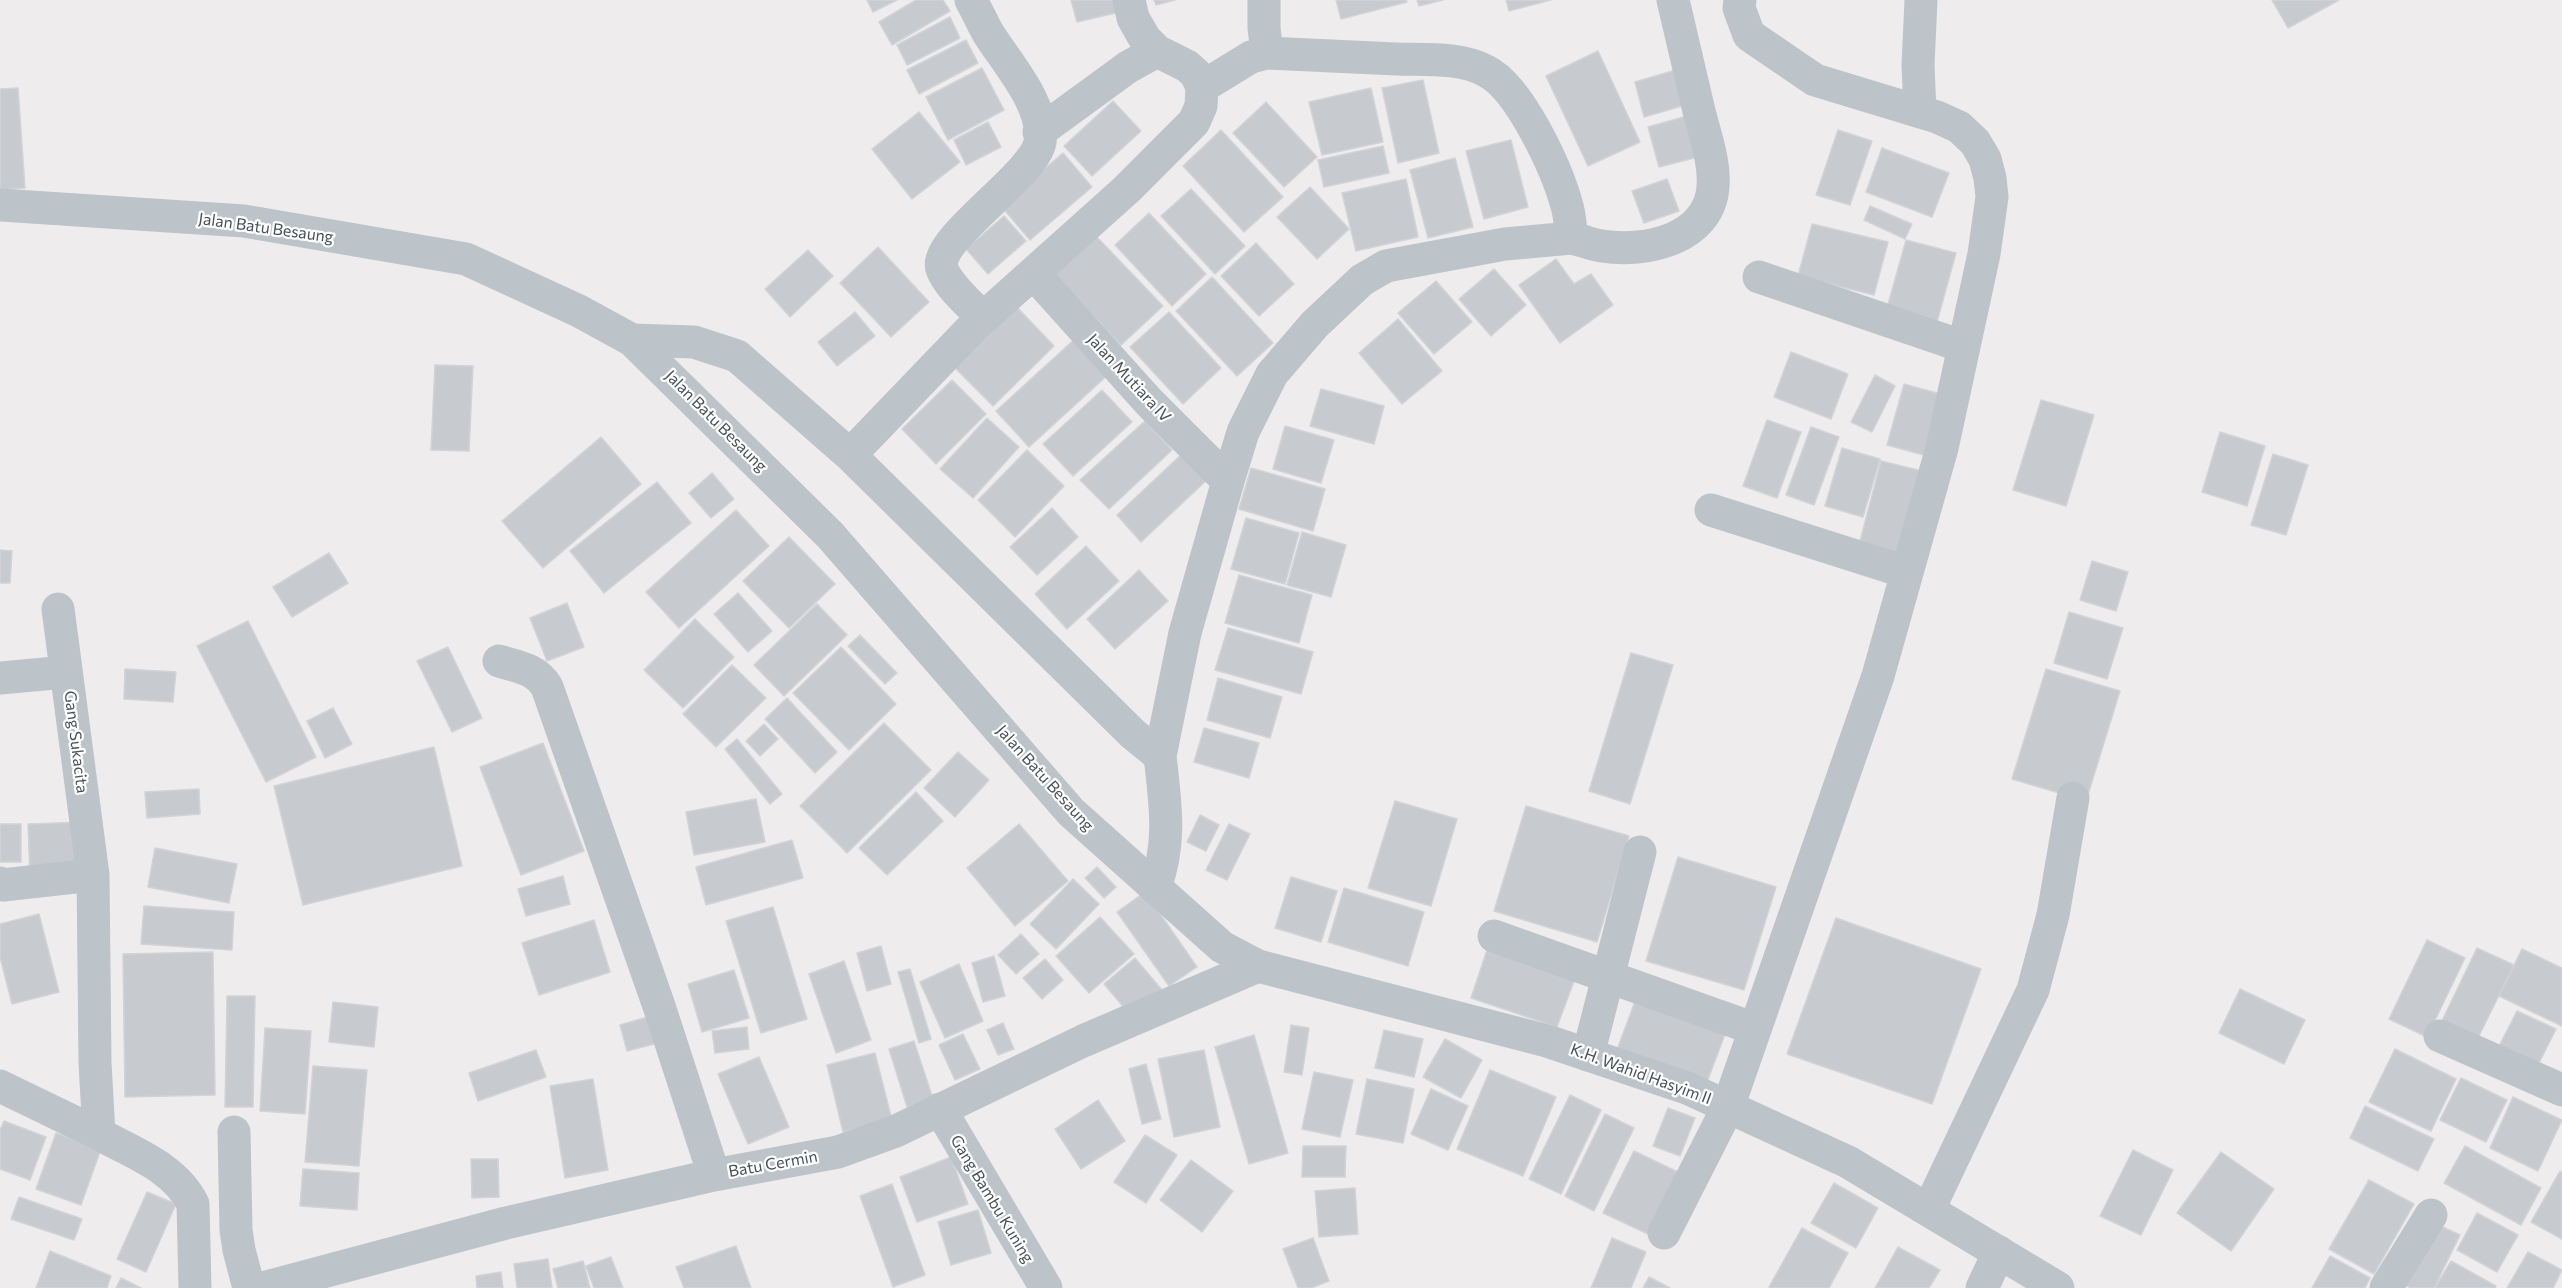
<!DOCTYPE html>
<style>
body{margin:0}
canvas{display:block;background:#efeced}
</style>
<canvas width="2562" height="1288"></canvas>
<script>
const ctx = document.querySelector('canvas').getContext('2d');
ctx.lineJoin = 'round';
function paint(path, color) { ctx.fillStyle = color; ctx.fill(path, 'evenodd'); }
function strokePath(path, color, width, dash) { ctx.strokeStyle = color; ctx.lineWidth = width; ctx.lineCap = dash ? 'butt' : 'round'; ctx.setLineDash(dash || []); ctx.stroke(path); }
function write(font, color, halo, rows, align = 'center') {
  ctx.font = font + ' Commissioner,sans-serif'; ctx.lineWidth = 4.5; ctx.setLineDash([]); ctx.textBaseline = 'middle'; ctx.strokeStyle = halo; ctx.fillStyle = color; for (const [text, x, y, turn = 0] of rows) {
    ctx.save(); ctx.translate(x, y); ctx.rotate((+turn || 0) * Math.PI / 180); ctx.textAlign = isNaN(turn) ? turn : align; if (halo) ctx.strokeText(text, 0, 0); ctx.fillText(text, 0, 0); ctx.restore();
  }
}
const building = new Path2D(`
 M867,0H897L873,12Z
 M916,0H943L950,11L892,45L879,22Z
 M1071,0H1121L1124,11L1077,22Z
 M1154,0H1175L1156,5Z
 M1336,0H1406L1407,2L1341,19Z
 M1417,0H1443L1419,6Z
 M1506,0H1551L1509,11Z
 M2272,0H2339L2288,28Z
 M950,17L960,38L907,65L897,45Z
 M966,40L978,63L919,94L907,70Z
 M1598,51L1640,142L1588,166L1546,76Z
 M982,68L1004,110L948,140L926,97Z
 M1679,69L1689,104L1644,117L1635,82Z
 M1423,80L1439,153L1398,163L1382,88Z
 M18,88L25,188L0,190V89Z
 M1371,88L1383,142L1322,155L1309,102Z
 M1113,101L1141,131L1092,176L1064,146Z
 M1266,102L1317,157L1284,187L1233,133Z
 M919,112L960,162L912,199L872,149Z
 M1687,116L1698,157L1659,167L1648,127Z
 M988,122L1001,147L966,165L954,140Z
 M1221,130L1283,197L1244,232L1183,166Z
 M1838,130L1872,141L1850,205L1816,195Z
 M1511,140L1528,207L1484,219L1466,151Z
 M1383,146L1389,173L1324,187L1318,160Z
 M1882,148L1949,173L1932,217L1866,192Z
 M1063,153L1092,187L1030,240L1001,206Z
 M1455,158L1473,227L1428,238L1410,170Z
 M1406,179L1418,237L1356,251L1342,193Z
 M1667,179L1679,211L1644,223L1632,191Z
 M1310,187L1349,229L1317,259L1277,217Z
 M1191,189L1245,246L1215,274L1161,216Z
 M1870,206L1912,224L1905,239L1864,220Z
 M1149,213L1206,274L1172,306L1115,245Z
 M1004,216L1026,241L988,274L966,249Z
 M1812,224L1888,242L1874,295L1798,276Z
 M1094,234L1163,306L1121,345L1052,273Z
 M1906,240L1956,253L1937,322L1887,308Z
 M1256,243L1294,284L1259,316L1221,276Z
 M878,247L929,302L891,337L840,283Z
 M808,250L833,276L790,317L765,289Z
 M1556,259L1574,284L1591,274L1613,305L1560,343L1519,285Z
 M1494,269L1526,305L1491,336L1459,299Z
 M1212,277L1273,343L1237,376L1176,311Z
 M1436,281L1472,322L1434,354L1398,313Z
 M1012,302L1054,346L993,406L950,363Z
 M855,312L875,336L837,366L818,342Z
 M1169,312L1221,368L1183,404L1130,347Z
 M1398,319L1442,371L1402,404L1359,353Z
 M1078,336L1111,372L1029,447L996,411Z
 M1791,352L1848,374L1831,419L1774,397Z
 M435,365L473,366L469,451L431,450Z
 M1875,375L1895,386L1872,432L1851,422Z
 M952,380L986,414L936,464L902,429Z
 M1904,384L1944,395L1927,456L1887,445Z
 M1321,389L1384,406L1374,444L1310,426Z
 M1102,390L1132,422L1073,476L1043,444Z
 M2041,400L2094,415L2066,506L2013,490Z
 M987,418L1019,447L973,498L940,469Z
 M1767,420L1801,432L1777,498L1743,486Z
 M1145,421L1172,450L1109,509L1080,480Z
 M1285,426L1334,440L1321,483L1273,469Z
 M1811,427L1839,437L1814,505L1786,495Z
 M2220,432L2265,446L2247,506L2202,492Z
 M601,437L641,484L543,568L502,521Z
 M1842,448L1880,459L1863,517L1825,506Z
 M1027,450L1064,486L1015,537L978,500Z
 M1184,452L1209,478L1141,542L1117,515Z
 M2273,454L2308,465L2286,535L2251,525Z
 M1881,461L1930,473L1909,558L1859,545Z
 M1251,468L1325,489L1313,531L1239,509Z
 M712,473L734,499L711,518L689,493Z
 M657,482L691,523L604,593L570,551Z
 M1052,508L1078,537L1037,575L1010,547Z
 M736,510L769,546L679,628L646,592Z
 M1246,518L1299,533L1285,584L1231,569Z
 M1302,532L1346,545L1331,597L1287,585Z
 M789,537L835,584L789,628L743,581Z
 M1086,546L1119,581L1067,629L1035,594Z
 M0,550L12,551L10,583H0Z
 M329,553L348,583L292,617L273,587Z
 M2092,561L2128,572L2116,611L2080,600Z
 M1139,570L1168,601L1115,649L1087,619Z
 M1239,575L1312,595L1299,643L1225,623Z
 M738,593L772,631L748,652L714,614Z
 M567,603L584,647L547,661L530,618Z
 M817,604L847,635L784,696L754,665Z
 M2069,612L2123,628L2107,679L2054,663Z
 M695,619L734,657L683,708L644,670Z
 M248,621L316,757L266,782L197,646Z
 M1228,628L1313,652L1301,694L1215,670Z
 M860,635L897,673L885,684L848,646Z
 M448,647L482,718L452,732L417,661Z
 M841,647L896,704L849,750L793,693Z
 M1631,653L1673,665L1630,804L1589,791Z
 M732,665L766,698L716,747L683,714Z
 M125,669L176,672L173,702L124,699Z
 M2046,669L2120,691L2086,801L2012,779Z
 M1218,678L1282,697L1270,738L1207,720Z
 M787,698L837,752L815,773L765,719Z
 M333,708L352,744L325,758L307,721Z
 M884,723L931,770L847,853L800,806Z
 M764,724L778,739L760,756L746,741Z
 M1204,728L1259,743L1249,778L1194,762Z
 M737,739L782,794L770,804L725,749Z
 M543,743L584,851L521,875L480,767Z
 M434,747L462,866L303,905L274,786Z
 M958,752L989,780L955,817L924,788Z
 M199,789L200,814L147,818L145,792Z
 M916,792L943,821L887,875L859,848Z
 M756,799L765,842L694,855L686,812Z
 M1395,801L1457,819L1431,906L1368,888Z
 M1526,806L1629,836L1597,942L1494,911Z
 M1200,815L1219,825L1206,851L1187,842Z
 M86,822L87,875L30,877L28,824Z
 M0,824H21V862H0Z
 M1019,824L1068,881L1015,926L967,868Z
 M1229,824L1250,834L1227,880L1206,870Z
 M792,840L803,878L706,905L696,867Z
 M155,848L237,864L229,903L148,887Z
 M1678,857L1776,887L1744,990L1646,961Z
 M1097,867L1116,887L1104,898L1085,878Z
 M563,876L570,904L526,916L518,889Z
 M1291,877L1337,891L1321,942L1275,928Z
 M1073,879L1099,904L1056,949L1030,924Z
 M1344,888L1424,912L1408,966L1328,942Z
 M1145,892L1197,967L1169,986L1117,912Z
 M144,906L234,912L232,950L141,944Z
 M773,907L807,1019L761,1033L726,921Z
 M39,914L59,992L12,1004L0,957V924Z
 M1100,917L1134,954L1089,993L1056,956Z
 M1836,918L1981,969L1932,1104L1787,1054Z
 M594,920L610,972L539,995L522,943Z
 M1021,934L1039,954L1016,974L998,955Z
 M2427,940L2465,958L2427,1037L2389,1019Z
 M1489,944L1577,973L1557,1027L1471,998Z
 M881,946L891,984L867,991L857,953Z
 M2477,948L2514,965L2474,1046L2438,1029Z
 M2522,949L2562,968V1026L2499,996Z
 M213,952L215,1095L125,1097L123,954Z
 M994,956L1005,996L983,1002L972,963Z
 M1135,958L1162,990L1131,1016L1104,984Z
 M1045,959L1063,980L1042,999L1023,978Z
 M844,961L871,1040L836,1053L809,974Z
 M959,964L983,1021L945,1038L920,982Z
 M910,969L931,1039L919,1043L898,972Z
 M734,970L749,1018L702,1032L688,984Z
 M2240,989L2305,1020L2284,1064L2219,1033Z
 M227,996H255L253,1107H225Z
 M1637,996L1727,1029L1707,1082L1617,1050Z
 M333,1002L378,1007L374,1047L329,1042Z
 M2517,1011L2556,1029L2534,1073L2495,1054Z
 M651,1016L658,1043L627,1051L620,1025Z
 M1003,1023L1014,1049L998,1055L987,1030Z
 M1291,1025L1309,1028L1302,1075L1284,1072Z
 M747,1027L749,1049L715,1053L712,1031Z
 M265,1028L311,1031L305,1114L260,1111Z
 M1384,1030L1423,1039L1414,1077L1375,1068Z
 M963,1034L980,1069L955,1080L939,1045Z
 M1254,1035L1288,1153L1249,1164L1215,1047Z
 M1445,1039L1482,1060L1461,1098L1423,1077Z
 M914,1041L933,1099L907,1107L889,1049Z
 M2395,1049L2456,1079L2431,1131L2369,1102Z
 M536,1050L546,1077L478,1101L469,1073Z
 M1204,1050L1220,1127L1174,1137L1158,1059Z
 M875,1053L892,1120L843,1132L827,1065Z
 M759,1057L789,1127L748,1144L718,1074Z
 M1146,1064L1161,1119L1142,1124L1129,1069Z
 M313,1066L367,1070L359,1166L305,1162Z
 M1490,1070L1556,1097L1523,1176L1457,1149Z
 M1314,1072L1353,1080L1340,1137L1302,1129Z
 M2461,1078L2507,1100L2486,1142L2440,1120Z
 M593,1079L608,1170L565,1178L550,1086Z
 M1367,1079L1414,1089L1403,1143L1356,1134Z
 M1431,1089L1468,1106L1448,1150L1411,1134Z
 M1570,1095L1601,1110L1561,1194L1529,1179Z
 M2513,1097L2562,1120L2538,1171L2490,1148Z
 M1098,1100L1125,1141L1081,1169L1055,1129Z
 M2365,1106L2434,1139L2418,1171L2350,1138Z
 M1668,1108L1695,1118L1680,1156L1653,1146Z
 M1605,1114L1634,1128L1594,1211L1565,1196Z
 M4,1121L46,1137L30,1180L0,1169V1130Z
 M56,1133L101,1149L81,1205L36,1189Z
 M1145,1135L1177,1155L1146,1203L1114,1182Z
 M1303,1146H1346L1345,1177H1302Z
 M2465,1146L2541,1188L2521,1225L2444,1183Z
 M2133,1150L2173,1170L2141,1235L2100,1216Z
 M1634,1151L1678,1172L1648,1234L1603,1213Z
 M2221,1152L2274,1189L2231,1251L2177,1213Z
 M951,1157L968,1204L917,1222L900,1177Z
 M471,1159H498L499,1197L472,1198Z
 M1191,1160L1233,1191L1202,1232L1160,1200Z
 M303,1169L359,1173L357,1210L300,1206Z
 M2560,1171L2562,1173V1239L2531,1222Z
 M2369,1180L2414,1204L2374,1274L2329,1249Z
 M1834,1183L1878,1208L1856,1248L1811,1223Z
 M892,1184L925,1275L893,1287L860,1196Z
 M1355,1188L1358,1234L1319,1237L1315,1191Z
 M147,1192L176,1204L146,1272L117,1259Z
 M19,1197L82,1219L74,1240L11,1219Z
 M978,1210L991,1253L951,1265L938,1222Z
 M2477,1213L2518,1235L2497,1272L2457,1250Z
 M2430,1221L2460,1235L2434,1288H2411L2400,1283Z
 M1802,1228L1848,1253L1829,1288H1771L1769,1287Z
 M1313,1238L1329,1281L1311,1288H1298L1283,1249Z
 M1612,1238L1646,1252L1631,1288H1591Z
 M736,1246L751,1288H684L676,1267Z
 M1898,1247L1940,1270L1929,1288H1875Z
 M50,1251L111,1276L107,1288H36Z
 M2528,1252L2562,1270L2553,1288H2507Z
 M2330,1256L2370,1278L2365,1288H2312Z
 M611,1257L623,1288H594L586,1266Z
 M548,1259L552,1288H517L514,1264Z
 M583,1261L590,1288H558L553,1269Z
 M2451,1261L2496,1286L2495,1288H2435Z
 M501,1272L503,1288H477L476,1276Z
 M1649,1277L1670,1288H1643Z
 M121,1278L141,1288H116Z`);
const minor = new Path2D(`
 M971,0C977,11 982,22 988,33C1006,62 1046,106 1040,142C1034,176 931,241 942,269C949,287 970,304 983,318
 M1264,0V28L1267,53
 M1920,112L1918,65L1921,0
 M1039,132L1128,67L1157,51
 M1572,238C1582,240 1592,245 1602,246C1646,253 1709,239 1713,187C1715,162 1705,135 1699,111C1690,74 1682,37 1673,0
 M1034,274L1149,402L1228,481
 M1759,277L1962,346
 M632,340L694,342L737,356L850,455L1133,734L1160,756C1165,802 1172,842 1155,887
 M850,455L973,327L1126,190L1194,122L1201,106L1202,87L1196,74L1187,66L1157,51L1145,39L1133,18L1129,0
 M1711,510L1906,572
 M58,609L93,875L95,1063L99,1134C133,1153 175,1167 193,1204L195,1288
 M499,661C519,667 536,669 547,687L659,1006L714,1175
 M0,678L66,672
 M1160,756L1185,633L1228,481L1243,432L1272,374L1315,324L1362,280L1386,266L1505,244L1572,238C1570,227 1570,216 1567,206C1557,169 1520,88 1486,71C1460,57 1424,60 1396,59C1353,57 1310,55 1267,53L1251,57L1202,87
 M0,883L3,885L93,875
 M1494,936L1755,1029
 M2440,1036L2562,1090
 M1588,1055L1640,852
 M0,1086L99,1134
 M940,1109L1046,1288
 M234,1132L236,1230L239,1250L249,1288
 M1929,1209L2033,990L2053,915L2073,798
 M1664,1233L1728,1107L1878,676L1942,448L1984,254L1992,197L1990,178L1985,159L1975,142L1959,127L1937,117L1815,80L1749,35L1739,8L1740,0
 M263,1288L506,1223L714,1175L838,1152L896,1131L1083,1041L1258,966
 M1982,1288L1999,1252
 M2386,1288L2431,1215`);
const tertiary = new Path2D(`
 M0,205L244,221L466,259L579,311L632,340L830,535L1071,812L1222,947L1258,966L1547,1041L1687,1088L1848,1162L2058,1288`);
const streetNames = [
 ["Jalan Batu Besaung",266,228,8],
 ["Jalan Mutiara IV",1129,378,47],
 ["Jalan Batu Besaung",716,421,45],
 ["Gang Sukacita",76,742,83],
 ["Jalan Batu Besaung",1045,778,48],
 ["K.H. Wahid Hasyim II",1641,1074,20],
 ["Batu Cermin",773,1164,-10],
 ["Gang Bambu Kuning",992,1199,59]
];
paint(building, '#c7cacf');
strokePath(building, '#d1d3d7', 1.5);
strokePath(minor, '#bcc4ca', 33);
strokePath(tertiary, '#bcc4ca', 33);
write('16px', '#475158', '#fff', streetNames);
</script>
